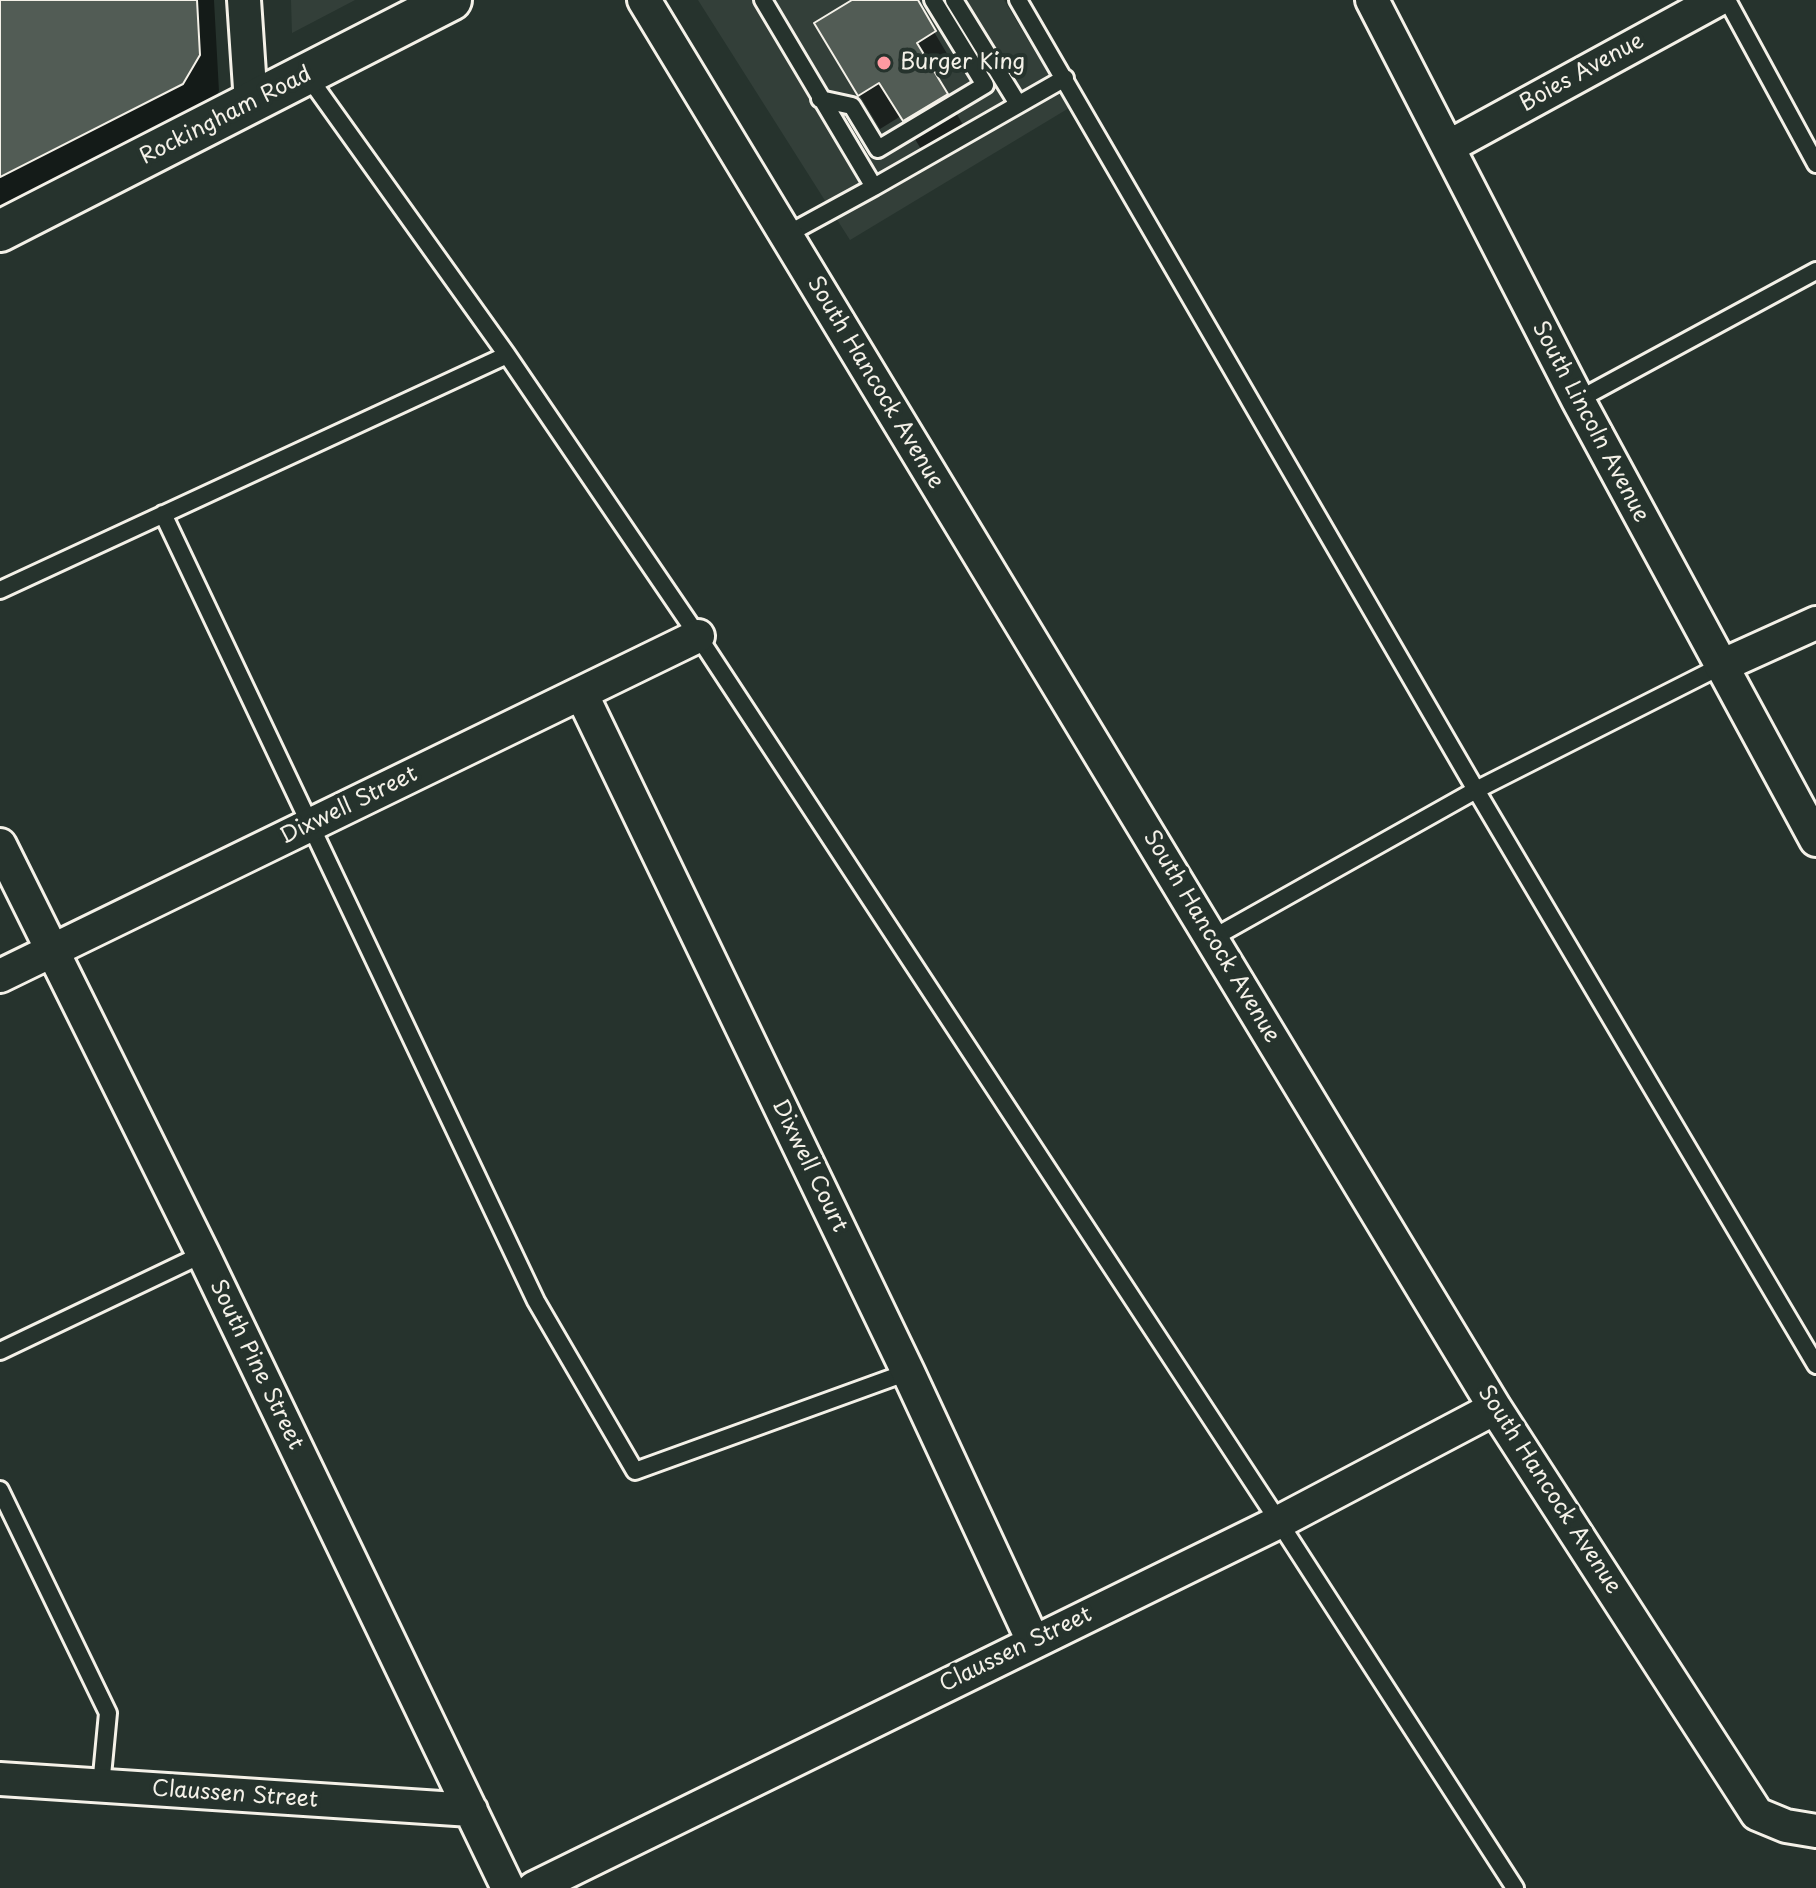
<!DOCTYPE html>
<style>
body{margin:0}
canvas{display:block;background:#26332d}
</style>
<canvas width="1816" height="1888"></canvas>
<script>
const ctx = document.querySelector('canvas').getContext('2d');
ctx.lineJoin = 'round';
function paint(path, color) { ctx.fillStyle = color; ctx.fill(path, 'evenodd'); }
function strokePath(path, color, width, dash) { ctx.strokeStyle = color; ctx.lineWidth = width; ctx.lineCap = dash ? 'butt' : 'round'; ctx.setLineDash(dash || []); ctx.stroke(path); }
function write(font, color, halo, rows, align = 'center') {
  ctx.font = font + ' "Playpen Sans",sans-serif'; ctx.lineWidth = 8; ctx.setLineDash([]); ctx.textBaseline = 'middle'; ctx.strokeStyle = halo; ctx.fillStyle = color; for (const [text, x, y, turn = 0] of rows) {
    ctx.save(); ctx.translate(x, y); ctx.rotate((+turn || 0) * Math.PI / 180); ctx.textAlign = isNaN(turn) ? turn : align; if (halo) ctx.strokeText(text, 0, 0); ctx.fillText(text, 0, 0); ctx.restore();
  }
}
const built = new Path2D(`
 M291,0H355L292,33Z
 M698,0H1004L1069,108L850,240Z`);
const shadow = new Path2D(`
 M0,0H214L219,91L203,119L0,221Z
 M856,0H915L955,67L936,78L966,130L924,154L901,116L880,129L837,58Z`);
const building = new Path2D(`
 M0,0H197L200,55L183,84L0,177Z
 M852,0H918L936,31L917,43L948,94L903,121L879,83L858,96L814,23Z`);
const service = new Path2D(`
 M763,0L874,187L1065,78
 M954,0L1018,104
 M1018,0L1476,790L1816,1365
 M1727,0L1816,164
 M307,75L507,355L698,636L1279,1522L1515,1888
 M820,99L852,106L878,149L985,85L933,0
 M786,235L874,187
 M1578,400L1816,271
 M163,514L536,1301L635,1471L908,1372
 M0,590L507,355
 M1211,939L1476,790L1721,666
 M0,1351L203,1254
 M0,1490L108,1713L101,1786`);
const minor = new Path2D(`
 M244,0L251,103
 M644,0L1495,1408L1757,1814L1786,1826L1816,1831
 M1372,0L1578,400L1816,840
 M1448,147L1717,0
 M1721,666L1816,623
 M581,693L908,1372L1033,1641
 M0,845L203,1254L508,1888
 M0,976L698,636
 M0,1779L471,1810
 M534,1888L1279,1522L1495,1408`);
const tertiary = new Path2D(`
 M0,231L451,0`);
const markers = [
 [884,63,8,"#ff9aa2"]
];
const poiNames = [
 ["Burger King",900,63]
];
const streetNames = [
 ["Boies Avenue",1582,73,-29],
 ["Rockingham Road",226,116,-27],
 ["South Hancock Avenue",875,383,59],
 ["South Lincoln Avenue",1590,422,62],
 ["Dixwell Street",349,806,-26],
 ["South Hancock Avenue",1211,937,59],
 ["Dixwell Court",809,1166,64],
 ["South Pine Street",256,1365,64],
 ["South Hancock Avenue",1549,1490,57],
 ["Claussen Street",1016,1650,-26],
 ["Claussen Street",235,1795,4]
];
paint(built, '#333f39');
paint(shadow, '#0007');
paint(building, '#525c55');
strokePath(building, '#f4f1e8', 2);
strokePath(service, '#f4f1e8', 22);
strokePath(minor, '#f4f1e8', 38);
strokePath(tertiary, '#f4f1e8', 46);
strokePath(service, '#26332d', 16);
strokePath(minor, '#26332d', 32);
strokePath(tertiary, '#26332d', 40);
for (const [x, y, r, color] of markers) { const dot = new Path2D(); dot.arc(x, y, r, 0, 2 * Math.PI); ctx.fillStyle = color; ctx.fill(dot); strokePath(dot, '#26332d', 3); }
write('22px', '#f4f1e8', '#26332d', poiNames, 'left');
write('22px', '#f4f1e8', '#26332d', streetNames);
</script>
